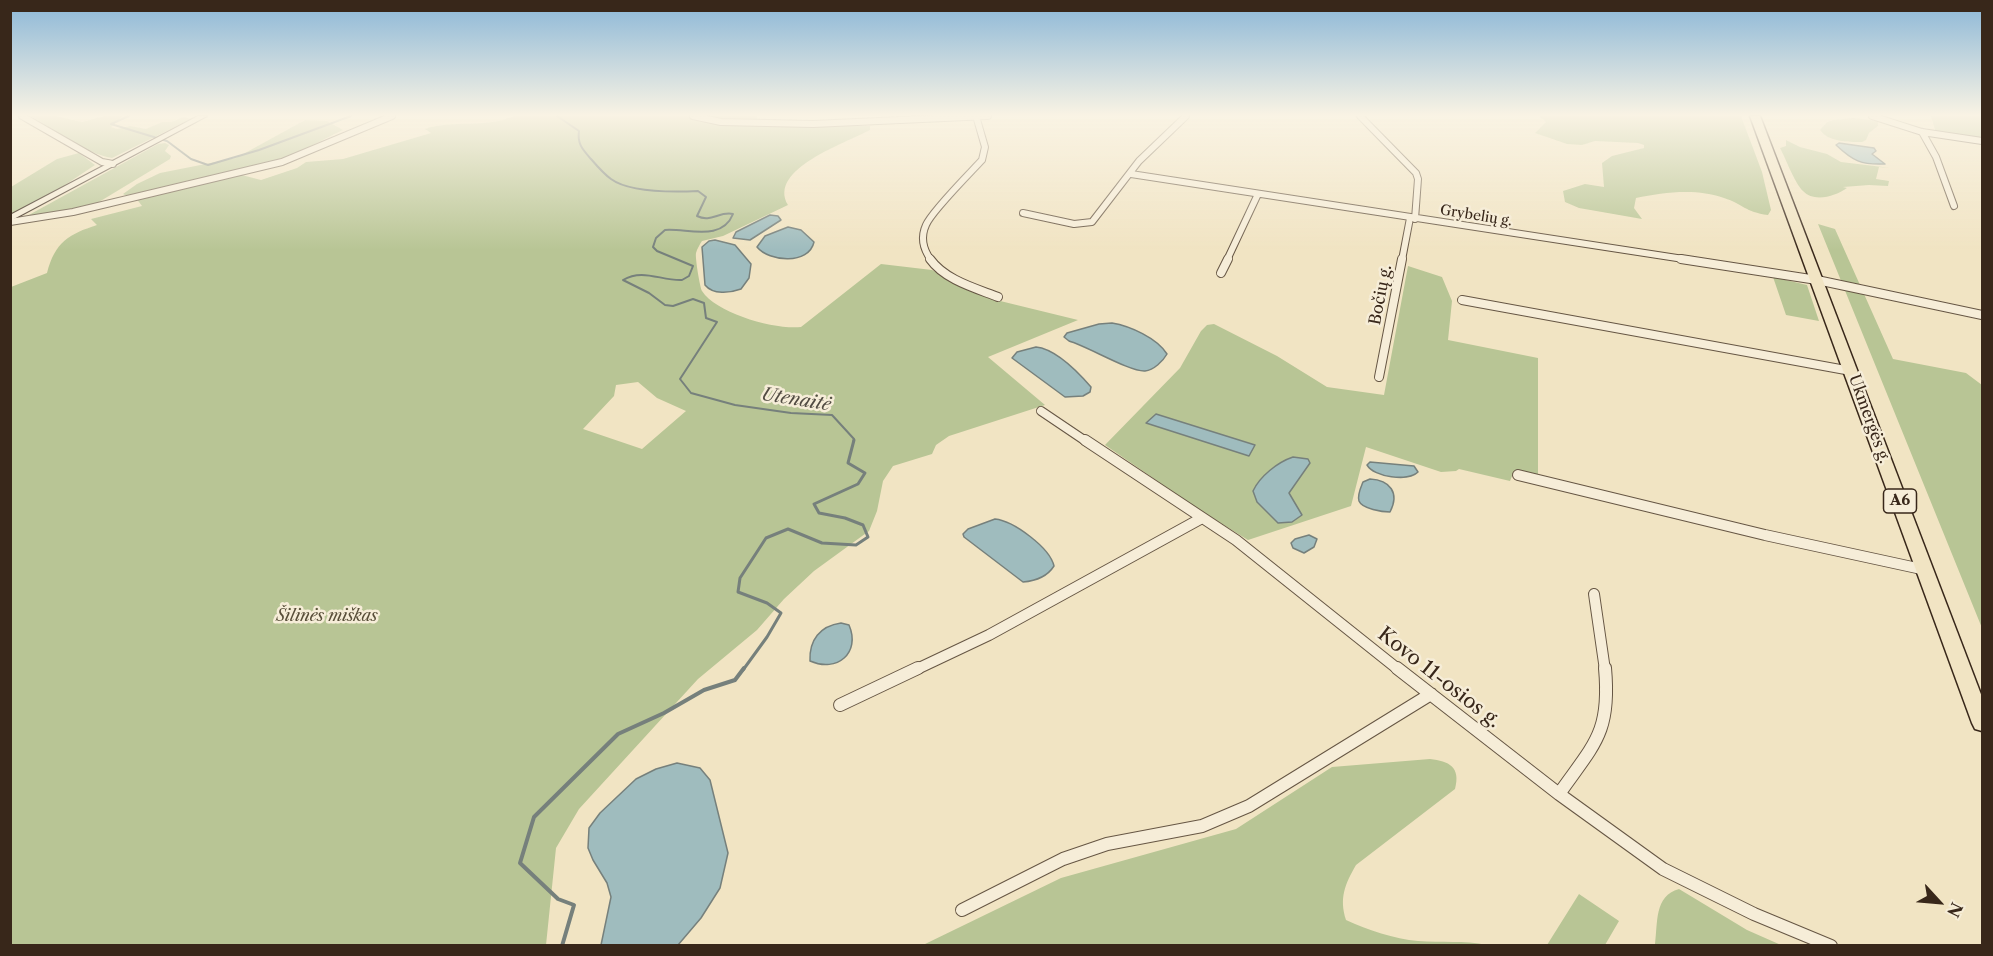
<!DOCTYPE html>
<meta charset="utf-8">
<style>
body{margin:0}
#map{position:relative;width:1993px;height:956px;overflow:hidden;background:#f1e4c3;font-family:"Libre Caslon Text",serif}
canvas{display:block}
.frame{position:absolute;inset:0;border:12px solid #38271a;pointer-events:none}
.north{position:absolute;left:1909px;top:872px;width:60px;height:60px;-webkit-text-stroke:4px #f6edd8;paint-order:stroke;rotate:116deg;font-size:16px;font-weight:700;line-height:24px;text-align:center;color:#38271a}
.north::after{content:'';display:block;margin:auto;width:21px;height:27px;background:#38271a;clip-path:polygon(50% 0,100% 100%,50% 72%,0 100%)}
</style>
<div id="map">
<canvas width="1993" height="956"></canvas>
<div class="frame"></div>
<div class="north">N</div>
</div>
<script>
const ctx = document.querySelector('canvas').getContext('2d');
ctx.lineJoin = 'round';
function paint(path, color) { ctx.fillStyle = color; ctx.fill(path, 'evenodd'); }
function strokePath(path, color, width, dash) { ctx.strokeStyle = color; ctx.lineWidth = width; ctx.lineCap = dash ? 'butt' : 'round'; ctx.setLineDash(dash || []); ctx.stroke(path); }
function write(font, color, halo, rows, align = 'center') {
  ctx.font = font + ' "Libre Caslon Text",serif'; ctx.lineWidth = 5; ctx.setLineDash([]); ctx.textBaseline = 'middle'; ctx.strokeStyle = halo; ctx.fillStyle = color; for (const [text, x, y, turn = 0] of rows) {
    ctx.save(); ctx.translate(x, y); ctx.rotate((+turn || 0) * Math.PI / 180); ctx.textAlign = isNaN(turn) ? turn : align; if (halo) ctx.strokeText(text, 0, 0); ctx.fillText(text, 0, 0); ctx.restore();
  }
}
const green = new Path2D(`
 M31,116H55L82,122L105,116H123L111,127L117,129L130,126L146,129L162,122H171L184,117L191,119L112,158C86,154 53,129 31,116Z
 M514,116H757L756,125L870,126V130C846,143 767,169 788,205L723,236L702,241C700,244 697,249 696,253C695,258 700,287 702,291C717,314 776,330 801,327L881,264L932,270L992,299L1078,320L988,357L1045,405L949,436L936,445L932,454L893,466L883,481L877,511L869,531L814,571L784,599L757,630L698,679L579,809L556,848L546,945L11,946V287L47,273C55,242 69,234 97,225L91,219L142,206L136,198L238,174L261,180L297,168L306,162L343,159L431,133L425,129C454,119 484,129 514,116ZM638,382L657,398L686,411L642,449L583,429L614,396L616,385Z
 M1539,116H1741L1762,172L1771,210L1768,215C1745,212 1743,204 1724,198C1697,188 1664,192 1636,198L1634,208L1642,219L1579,208L1565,202L1563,191L1585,184L1604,187L1602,163L1612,156L1644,148V145L1638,143L1595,141L1582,145L1567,144L1535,133L1546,122Z
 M1931,116H1982V138L1936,133Z
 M1853,118L1878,121V126L1869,133L1866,140L1862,142C1848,142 1828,142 1820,130L1827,122L1834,120Z
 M305,120L327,121L343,130C318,142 294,156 267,164C221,178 173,183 127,196L123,194L137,184L160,173L236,158Z
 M1786,140L1800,147L1827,154L1841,162L1891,168L1879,167L1876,179L1889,181L1888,186L1869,185L1843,187L1847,188C1836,196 1814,203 1803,191C1794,182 1786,159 1780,148L1786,146Z
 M165,143L169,145L165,151L171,156L170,159L94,205L31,218L27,216L158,144Z
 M79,153L95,165L62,187L11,216V187L57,159Z
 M1818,224L1835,229L1893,359L1966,373L1982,385V628Z
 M1408,266L1442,277L1452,301L1448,340L1538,358V476L1514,471L1510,481L1459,469L1456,471L1441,472L1366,447L1351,506L1248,540L1198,509L1105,445L1180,368L1201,331L1207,325L1214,324L1277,356L1327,387L1384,395Z
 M1773,277L1807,285L1819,321L1786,315Z
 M1430,759C1449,761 1461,767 1455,789L1356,865C1345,884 1339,898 1346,920C1368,930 1394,939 1418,941C1441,943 1464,940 1487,945H923L1061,878L1236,829L1332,767Z
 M1679,889L1747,930L1781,945H1658L1655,944C1658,922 1654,896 1679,889Z
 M1579,894L1619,921L1605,945H1547Z`);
const water = new Path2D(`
 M1839,143L1874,148L1876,151L1872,154L1885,164C1861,165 1853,161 1836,145Z
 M770,215L778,216L781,220L750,240L733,238L736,232Z
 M788,227L801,230L814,242C809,265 769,262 757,247L765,236Z
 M715,240L735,245L751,264L749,278L741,289C730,293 713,295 705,285L702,247L709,241Z
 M1112,323C1130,326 1157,338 1167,354C1163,361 1154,370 1145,371C1130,372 1087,346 1069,341L1064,337L1067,333L1099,324Z
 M1036,347C1056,349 1078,372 1091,387L1090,392L1083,396L1065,397L1012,358L1017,352Z
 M1156,414L1255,445L1249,456L1146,423Z
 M1293,457L1308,459L1310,463L1289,493L1302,515L1292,522L1278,523L1257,502L1253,491C1260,476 1278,462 1293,457Z
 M1370,462L1414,466L1418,472C1408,482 1374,477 1367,465Z
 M1370,479C1390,480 1400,493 1390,512C1383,512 1362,509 1359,501C1357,495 1361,487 1363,482Z
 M995,519C1014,521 1050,548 1054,566C1047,577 1035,581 1023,582L964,537L963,534L968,529Z
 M1309,535L1317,539L1314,547L1304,553L1293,548L1291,543L1295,539Z
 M841,623L849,625C861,653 837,673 810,661C809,640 820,626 841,623Z
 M677,763L700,768L710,780L728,853L720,888L701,918L678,945H601L611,897L607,883L593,860L588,848L589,828L600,813L636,779L656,769Z`);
const streamFar2 = new Path2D(`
 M129,116L111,124L167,141L191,159L208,165L259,150L351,116
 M557,116L579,131C577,144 583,150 591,159C597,166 604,174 611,179C630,193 676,192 698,191L706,197L697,216C711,223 719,211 733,214C722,242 687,228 665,230L656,238L653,247L657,251L693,266L689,276L682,280C661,281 643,268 623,280L649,293L665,305L673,306L693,299L704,303L706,318L717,322L680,379L691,393L735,405L791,413L832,415L854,439L853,442`);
const streamFar1 = new Path2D(`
 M743,670L767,637L781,613L767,603L738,592L740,578L766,538L788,529L822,543L856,545L868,537L863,525L845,518L819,513L814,504L858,484L865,473L848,463L854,440`);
const stream = new Path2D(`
 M562,946L574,905L558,899L520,863L534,817L618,734L664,713L704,690L735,680L744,668`);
const streetFar3 = new Path2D(`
 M22,116L102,162L113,164
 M693,116L721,122L813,124L988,116
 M1360,116L1416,173L1418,179L1415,219
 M1872,116L1922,132L1982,141
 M1922,132L1936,157L1954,206
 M1131,174L1690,260
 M1023,213L1074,224L1092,222L1139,161L1186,116
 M10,222L73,212L282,162L392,116
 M931,260C923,249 920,238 926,225C931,212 970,173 982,160L985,147L976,116
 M1227,260L1258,194
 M1402,260L1410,218`);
const streetFar2 = new Path2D(`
 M930,259C945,280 975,288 998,297
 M1681,259L1817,280L1982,315
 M1221,273L1228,259
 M1462,300L1851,371
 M1379,377L1402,259
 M1041,411L1087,442`);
const streetFar1 = new Path2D(`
 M1085,440L1236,540L1399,670
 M1518,475L1765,535L1926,570
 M1594,594L1605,670
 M915,670L989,635L1202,518`);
const street = new Path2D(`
 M1397,668L1559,794L1663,869L1754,914L1831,946
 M840,705L918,668
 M1559,794C1594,744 1611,733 1605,668
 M962,910L1063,859L1107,844L1202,826L1249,806L1431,694`);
const secondary = new Path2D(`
 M198,116H207L10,221V215Z`);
const highway = new Path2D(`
 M1750,116H1760L1982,697V731L1975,729L1972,723Z`);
const farStreetnames = [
 ["Grybelių g.",1476,216,9]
];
const shields = [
 [1900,501,33]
];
const shieldNames = [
 ["A6",1900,501]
];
const streetNames = [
 ["Bočių g.",1381,295,-79],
 ["Ukmergės g.",1869,419,70]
];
const parkNames = [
 ["Šilinės miškas",327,616]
];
const waterNames = [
 ["Utenaitė",796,400,9]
];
const nearStreetnames = [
 ["Kovo 11-osios g.",1439,678,38]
];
paint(green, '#b8c595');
paint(water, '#9fbcbe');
strokePath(water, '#76807c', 1.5);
strokePath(streamFar2, '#76807c', 2);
strokePath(streamFar1, '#76807c', 3);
strokePath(stream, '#76807c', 4);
strokePath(streetFar3, '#665644', 8);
strokePath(streetFar2, '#665644', 10);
strokePath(streetFar1, '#665644', 12);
strokePath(street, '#665644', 14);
strokePath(secondary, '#38271a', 2);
strokePath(highway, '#38271a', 3);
strokePath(streetFar3, '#f6edd8', 6);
strokePath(streetFar2, '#f6edd8', 8);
strokePath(streetFar1, '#f6edd8', 10);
strokePath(street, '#f6edd8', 12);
paint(secondary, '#f6edd8');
paint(highway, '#f1e4c3');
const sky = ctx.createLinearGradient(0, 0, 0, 250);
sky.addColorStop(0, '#8bb7d7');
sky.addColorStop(0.46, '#f9f3e4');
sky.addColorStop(1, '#f9f3e400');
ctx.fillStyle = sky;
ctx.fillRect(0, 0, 1993, 250);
write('14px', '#38271a', '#f6edd8', farStreetnames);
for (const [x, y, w] of shields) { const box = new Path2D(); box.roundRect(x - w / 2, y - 12, w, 24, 4.5); ctx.fillStyle = '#f6edd8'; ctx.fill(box); strokePath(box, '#38271a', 1.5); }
write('bold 15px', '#38271a', null, shieldNames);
write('16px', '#38271a', '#f6edd8', streetNames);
write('italic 16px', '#584e39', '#f6edd8', parkNames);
write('italic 18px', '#524c43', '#f6edd8', waterNames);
write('20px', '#38271a', '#f6edd8', nearStreetnames);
</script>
